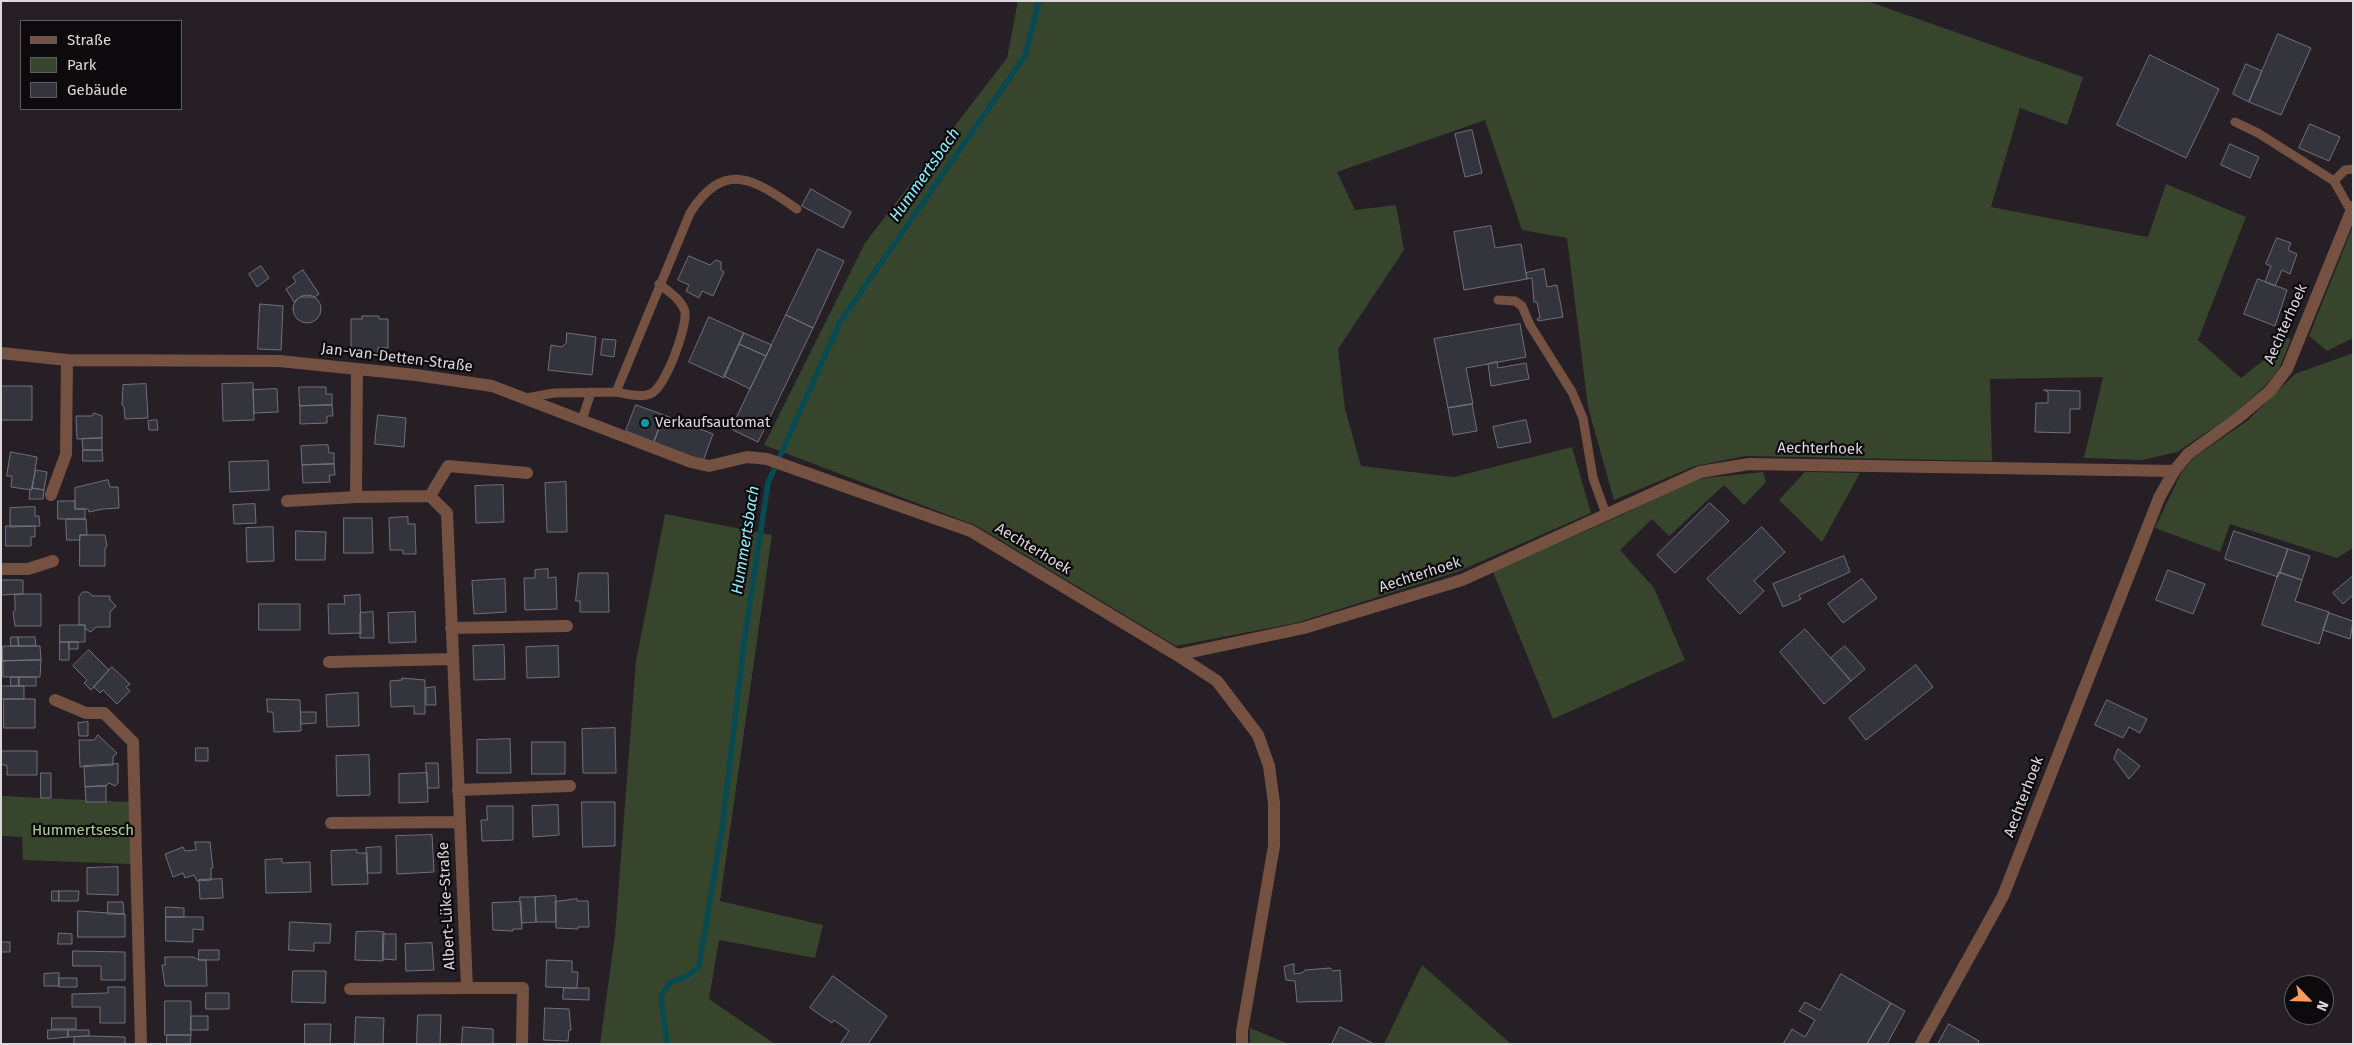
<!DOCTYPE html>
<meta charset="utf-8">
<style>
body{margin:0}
#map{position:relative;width:2354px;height:1045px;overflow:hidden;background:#271f26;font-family:"Fira Sans",sans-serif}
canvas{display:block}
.frame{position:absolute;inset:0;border:2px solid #ddd8dc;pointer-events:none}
.legend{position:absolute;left:20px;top:20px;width:162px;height:90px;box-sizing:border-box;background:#0d0a0d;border:1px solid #605c60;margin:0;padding:6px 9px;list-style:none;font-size:15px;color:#ddd8dc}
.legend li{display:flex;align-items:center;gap:10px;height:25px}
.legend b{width:25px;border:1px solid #605c60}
.north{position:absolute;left:2284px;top:975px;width:50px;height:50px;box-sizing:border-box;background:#0d0a0d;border:1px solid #605c60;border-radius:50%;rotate:114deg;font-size:14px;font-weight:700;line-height:20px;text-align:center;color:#ddd8dc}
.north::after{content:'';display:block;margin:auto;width:18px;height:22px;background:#ff9b5b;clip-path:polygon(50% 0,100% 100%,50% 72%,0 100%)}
</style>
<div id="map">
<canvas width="2354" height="1045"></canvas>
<div class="frame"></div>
<ul class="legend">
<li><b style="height:6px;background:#755141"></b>Straße</li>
<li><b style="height:14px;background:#37452d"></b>Park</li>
<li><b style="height:14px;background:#34343d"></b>Gebäude</li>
</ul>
<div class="north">N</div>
</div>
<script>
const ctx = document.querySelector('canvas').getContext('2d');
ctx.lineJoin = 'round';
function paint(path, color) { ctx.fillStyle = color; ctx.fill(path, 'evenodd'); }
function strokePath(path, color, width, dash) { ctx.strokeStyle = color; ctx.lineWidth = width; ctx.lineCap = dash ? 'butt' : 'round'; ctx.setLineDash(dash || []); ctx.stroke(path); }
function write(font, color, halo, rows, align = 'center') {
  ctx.font = font + ' "Fira Sans",sans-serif'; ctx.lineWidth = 4.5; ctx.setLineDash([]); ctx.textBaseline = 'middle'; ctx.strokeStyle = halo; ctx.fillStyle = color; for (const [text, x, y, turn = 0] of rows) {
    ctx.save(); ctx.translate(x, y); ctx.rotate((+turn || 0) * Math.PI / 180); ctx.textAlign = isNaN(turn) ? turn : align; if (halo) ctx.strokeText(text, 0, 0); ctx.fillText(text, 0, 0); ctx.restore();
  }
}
const green = new Path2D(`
 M1018,1H1867L2083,77L2067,125L2020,108L1991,207L2148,237L2166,184L2246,217L2198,340L2241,378L2273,353L2278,335L2291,339L2279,369L2265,386L2234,414L2177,452L2142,460L2084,458L2103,377L1990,379L1992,461L1745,456L1695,466L1614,500L1588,407L1567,238L1522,230L1485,120L1337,172L1355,210L1396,205L1404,250L1338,349L1345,409L1361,466L1454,477L1572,447L1591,513L1457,572L1296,623L1176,646L977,526L764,445L865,243L1007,58Z
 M2353,226V338L2327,351L2309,336Z
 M2353,353V548L2337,558L2230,524L2220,552L2155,528L2181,473L2193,458L2247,421L2295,374Z
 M1763,472L1766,482L1744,505L1724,485L1669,536L1652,519L1620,550L1654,588L1685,660L1553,719L1493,572L1622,515L1694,479Z
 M1805,472L1860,473L1822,542L1779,500Z
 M665,514L772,535L720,901L823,925L815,958L719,940L709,999L775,1044H600L615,935L636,661Z
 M1,796L129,802L131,864L23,860L22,837L1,836Z
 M1422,965L1511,1044H1384Z
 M1250,1028L1289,1044H1250Z`);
const stream = new Path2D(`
 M667,1044L661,997L669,983L689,975L699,966L722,828L745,635L768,483L840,322L1025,56L1039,1`);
const building = new Path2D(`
 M2278,34L2311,48L2281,115L2249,102Z
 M2150,55L2219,89L2186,158L2117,125Z
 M2246,64L2262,71L2249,102L2233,94Z
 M2310,124L2340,137L2329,161L2299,148Z
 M1472,130L1482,173L1465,177L1455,134Z
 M2230,144L2259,157L2250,178L2221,165Z
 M811,189L851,212L843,228L802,206Z
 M1491,226L1495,248L1521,244L1527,279L1464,290L1454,232Z
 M2277,238L2291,243L2288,250L2297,254L2290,274L2282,270L2275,286L2265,282L2271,266L2266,264Z
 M818,249L844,261L813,328L786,315Z
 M689,256L710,265L716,260L721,262V270L724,272L713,296L702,291L699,298L686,291L689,285L678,280Z
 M261,266L269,278L257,287L249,274Z
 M1544,269L1547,287L1557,285L1563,317L1538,321L1537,319L1540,318L1537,302H1534L1532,278L1527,279L1526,273Z
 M303,270L319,294L315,297H300L294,302L286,289L296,282L293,277Z
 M2258,279L2287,290L2275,326L2244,314Z
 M293 309a14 14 0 1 1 28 0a14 14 0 1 1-28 0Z
 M260,304L283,306L281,350L258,349Z
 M786,315L813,328L758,442L733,430L732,427Z
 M362,316H379V319H388V348H378V353H361V349H351V319H362Z
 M709,317L744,333L724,378L689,362Z
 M1520,324L1526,357L1466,368L1473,404L1448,408L1434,339Z
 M567,333L596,337L592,375L548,370L551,345L562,347L566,343Z
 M744,333L772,345L766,356L739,344Z
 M603,339L616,340L614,357L601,355Z
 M739,344L766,356L750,389L724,376Z
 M1497,362L1498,368L1526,363L1529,379L1491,386L1488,364Z
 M253,383L254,420L223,421L222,384Z
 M146,384L148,418L125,419L124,407L122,405L123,385Z
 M1,386H32V420H1Z
 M299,387H326V394H332V405L300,406Z
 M277,389L278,412L254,413L253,390Z
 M2044,390L2080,391V409H2070V433L2035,432L2036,403H2048V392Z
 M1472,404L1477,431L1453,435L1448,408Z
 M332,405L333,416H327V423L300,424V406Z
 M636,405L664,415L654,442L626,431Z
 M94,413L102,416V438L77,439L76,416H92Z
 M378,415L406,418L404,447L375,444Z
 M664,415L713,434L703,461L654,442Z
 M157,420L158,430H149L148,421Z
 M1526,420L1531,442L1498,448L1493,427Z
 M102,438V450H83L82,439Z
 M328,445L329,453H334V464L302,465L301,446Z
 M83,450H102L103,461H83Z
 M11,452L37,457L32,490L11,487L12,476H7Z
 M268,461L269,490L230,492L229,462Z
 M334,464L335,475H329L330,482L303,483L302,465Z
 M36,470L47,472L44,490L32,488Z
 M108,480L110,487H118L119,508L103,509L89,512L88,509H75V488Z
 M566,482L567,532H547L545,483Z
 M503,485L504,522L476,523L475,486Z
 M32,488L44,490L43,499H29L30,490Z
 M58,501H75V509H85V519H58Z
 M1710,503L1729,521L1675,573L1657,555Z
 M255,504L256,523L234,524L233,505Z
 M35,507V516H39L40,526L10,527V508Z
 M408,517V524H415L416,554H403V550H390L389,518Z
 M344,518H372L373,553H344Z
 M66,519H86L87,535H80V540H67Z
 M6,526H35V537H31V546H6Z
 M273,527L274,561L247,562L246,528Z
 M1762,527L1785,552L1754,581L1764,591L1740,614L1707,579Z
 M296,531L326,532L325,560H296Z
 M2234,531L2288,549L2278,577L2225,559Z
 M80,535H105L107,546L105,548V566H80Z
 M2288,549L2310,556L2302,580L2280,573Z
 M1844,556L1850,572L1799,595L1801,599L1783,607L1773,584Z
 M548,569V578L556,577L557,609L525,610L524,578H535V570Z
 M2168,570L2205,584L2193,614L2156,600Z
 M2279,572L2302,580L2295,601L2329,612L2319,644L2262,625Z
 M579,573H608L609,612H580V601H576Z
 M2353,576V595L2343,604L2333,593Z
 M505,579L506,612L474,614L472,581Z
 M1862,579L1877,598L1843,623L1828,604Z
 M1,580H23V594L1,595Z
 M83,592H88L93,596H110V600L116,606L110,612V627H96L91,632L85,629V625H79V597Z
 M15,594H41V626H15L13,612L15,610Z
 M360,595L361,633L329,634L328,604H345L344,596Z
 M259,604H300V630H259Z
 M373,612L374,638H360V613Z
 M415,612L416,642L389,643L388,613Z
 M2329,613L2353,621L2350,639L2323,630Z
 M60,625H85V642H60Z
 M1805,629L1851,681L1824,704L1780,652Z
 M11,637H18L19,646H11Z
 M18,637H35L36,646H19Z
 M60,642H69V660H60Z
 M69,642H78V649H69Z
 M504,645L505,679L474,680L473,646Z
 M3,646H40L41,660L3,661Z
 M558,646L559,677L527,678L526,647Z
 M1845,646L1865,669L1851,681L1831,658Z
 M89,650L109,670L91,690L84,683L87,680L73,666Z
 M41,660L40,677H3V661Z
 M1916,665L1933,687L1866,740L1849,718Z
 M112,667L130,684L126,687L130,691L117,704L103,690L100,693L94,687Z
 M11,677H19V686H11Z
 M19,677H36V686H19Z
 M402,678L425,680V714H414V706L391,707L390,681L402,680Z
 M1,686H24V699H1Z
 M435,687L436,705H426V688Z
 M358,693L359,726L327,727L326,695Z
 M4,699H35V728H4Z
 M267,699L300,700L301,731L274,732L273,712H268Z
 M2107,700L2147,719L2140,733L2129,727L2123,738L2095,725Z
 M301,712H316V723L301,724Z
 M88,722V736H79L78,723Z
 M615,728L616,773H583L582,729Z
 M98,735L117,753L113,757V765L80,767L79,740H94Z
 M510,739L511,773H477V740Z
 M532,742H565V774H532Z
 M196,748H208V761H196Z
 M2118,749L2140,766L2129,779L2114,759Z
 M1,751H37V775H7V766L1,764Z
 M369,755L370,795L337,796L336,756Z
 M426,763H438L439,788H428Z
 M118,764V783L115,786L109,783L106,786L85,787L84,766Z
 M41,773H51V798H41Z
 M427,773L428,802L399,803V774Z
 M106,786V802H86L85,787Z
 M582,802H615V846L583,847Z
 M558,805L559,835L533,837L532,806Z
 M487,806H513V840L482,841L481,820H487Z
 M432,835L434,872L397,874L396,836Z
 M195,842H210L213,868H211V880L197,881L194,875L185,878L183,873L173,877L165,854L183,847L185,851L196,850Z
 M381,847V873H367L366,848Z
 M357,850V853H367L368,884L332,885L331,851Z
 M282,859V863L310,862L311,892L266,893L265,860Z
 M118,867V895L87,894V868Z
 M222,879L223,898L200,899L199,880Z
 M52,891H59V901H52Z
 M59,891H79L78,901H59Z
 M556,896V922H536L535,897Z
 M520,897H535L536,922L522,923Z
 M577,899V901H588L589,927H578V929L556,928L555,902Z
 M108,902H123L124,914H108Z
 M521,902L522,929H513V931L493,930L492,903Z
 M166,907L184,908V917H166Z
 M78,911L125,914V937H78Z
 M166,917H203V930L193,929V942L166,941Z
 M290,922L331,924L330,943H314V951L289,950Z
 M375,931L384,932L383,961L355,960L356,932Z
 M59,933L72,934V944H58Z
 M383,934H396V960L383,959Z
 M1,942H10V952H1Z
 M432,943L434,970L406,971L405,944Z
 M199,950H219V960H199Z
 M73,951L125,952V980H101V966H73Z
 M165,957H193L199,960H206L207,986H165L162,965H165Z
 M547,960L572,961V972H578L577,988L546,987Z
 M1294,964V974L1302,973L1305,970L1330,968L1333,971L1340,970L1342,1001L1297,1002L1295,981L1286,980L1284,967Z
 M293,971H326L325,1003L292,1002Z
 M59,973V986H44V974Z
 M1841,974L1891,1003L1867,1044H1783L1792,1029L1805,1037L1815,1020L1799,1011L1805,1002L1820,1010Z
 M833,976L887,1016L868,1044H840L849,1031L834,1020L832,1023L810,1008Z
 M59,978H77V987H59Z
 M108,987H125V1023H100V1007H72V994L108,993Z
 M564,988H589V1000L563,999Z
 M206,993H229V1009H206Z
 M165,1001H191V1035H165Z
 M1891,1003L1905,1011L1887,1044H1867Z
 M545,1008L569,1009L571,1030H569L568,1041L544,1040Z
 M418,1015H441L440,1044H417Z
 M191,1016H208V1030H191Z
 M356,1017L384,1018L383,1044H355Z
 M52,1018H76V1029H52Z
 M305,1024H331L330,1044H305Z
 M1949,1024L1979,1041L1977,1044H1938Z
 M463,1027L493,1029V1044H462Z
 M1340,1027L1374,1044H1332Z
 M48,1030H68V1037L48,1039Z
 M68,1030H89V1036L68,1037Z
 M167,1035H191L190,1044H167Z
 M89,1036L125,1037V1044H74V1037Z`);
const lane = new Path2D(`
 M2235,122L2258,133L2334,181
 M2351,211L2334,181L2345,170L2353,169
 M1498,300L1515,301L1522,306L1530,325L1572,392L1583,418L1593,478L1606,514
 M616,392C627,394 640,398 650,394C665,389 687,328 685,312C682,300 668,291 659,284
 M526,398L554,393L616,392L690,213C724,160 753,178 797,209
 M582,420L591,392`);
const street = new Path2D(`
 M1,353L67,360L279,361L416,375L492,386L691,462L709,466L747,457L767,459L971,531L1177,655L1304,628L1462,580L1700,472L1749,464L2174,471
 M357,369L356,497L430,496L447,513L467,988H523L522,1044
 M51,495L66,454L67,360
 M430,496L448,466L527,473
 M287,501L356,497
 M1,569H28L53,561
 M451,628L567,626
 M1177,655L1217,681L1258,735L1269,766L1274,803V846L1242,1031V1044
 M329,662L452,659
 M55,700L86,713H104L133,742L141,1044
 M458,790L570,786
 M331,823L459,822
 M350,989L467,988
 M1921,1044L2003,896L2159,498L2174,471L2188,454L2238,418L2270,391L2287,369L2353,207`);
const markers = [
 [645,423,5,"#0f9aa8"]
];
const streetNames = [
 ["Aechterhoek",2286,324,-66],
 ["Jan-van-Detten-Straße",397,358,7],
 ["Aechterhoek",1820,449,1],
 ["Aechterhoek",1033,549,31],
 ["Aechterhoek",1420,575,-18],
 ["Aechterhoek",2024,797,-69],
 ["Albert-Lüke-Straße",447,906,-93]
];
const poiNames = [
 ["Verkaufsautomat",655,423]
];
const parkNames = [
 ["Hummertsesch",83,831]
];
const waterNames = [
 ["Hummertsbach",925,175,-55],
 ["Hummertsbach",746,540,-81]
];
paint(green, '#37452d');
strokePath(stream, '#074a52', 5.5);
paint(building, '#34343d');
strokePath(building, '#71707b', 1);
strokePath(lane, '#755141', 9);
strokePath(street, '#755141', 12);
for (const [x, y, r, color] of markers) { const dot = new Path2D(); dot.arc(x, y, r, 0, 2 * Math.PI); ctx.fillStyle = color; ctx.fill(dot); strokePath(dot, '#0d0a0d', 2); }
write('15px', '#ddd8dc', '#0d0a0d', streetNames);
write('15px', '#ddd8dc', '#0d0a0d', poiNames, 'left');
write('15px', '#add193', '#0d0a0d', parkNames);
write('italic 16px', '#91f0fe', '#0d0a0d', waterNames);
</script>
